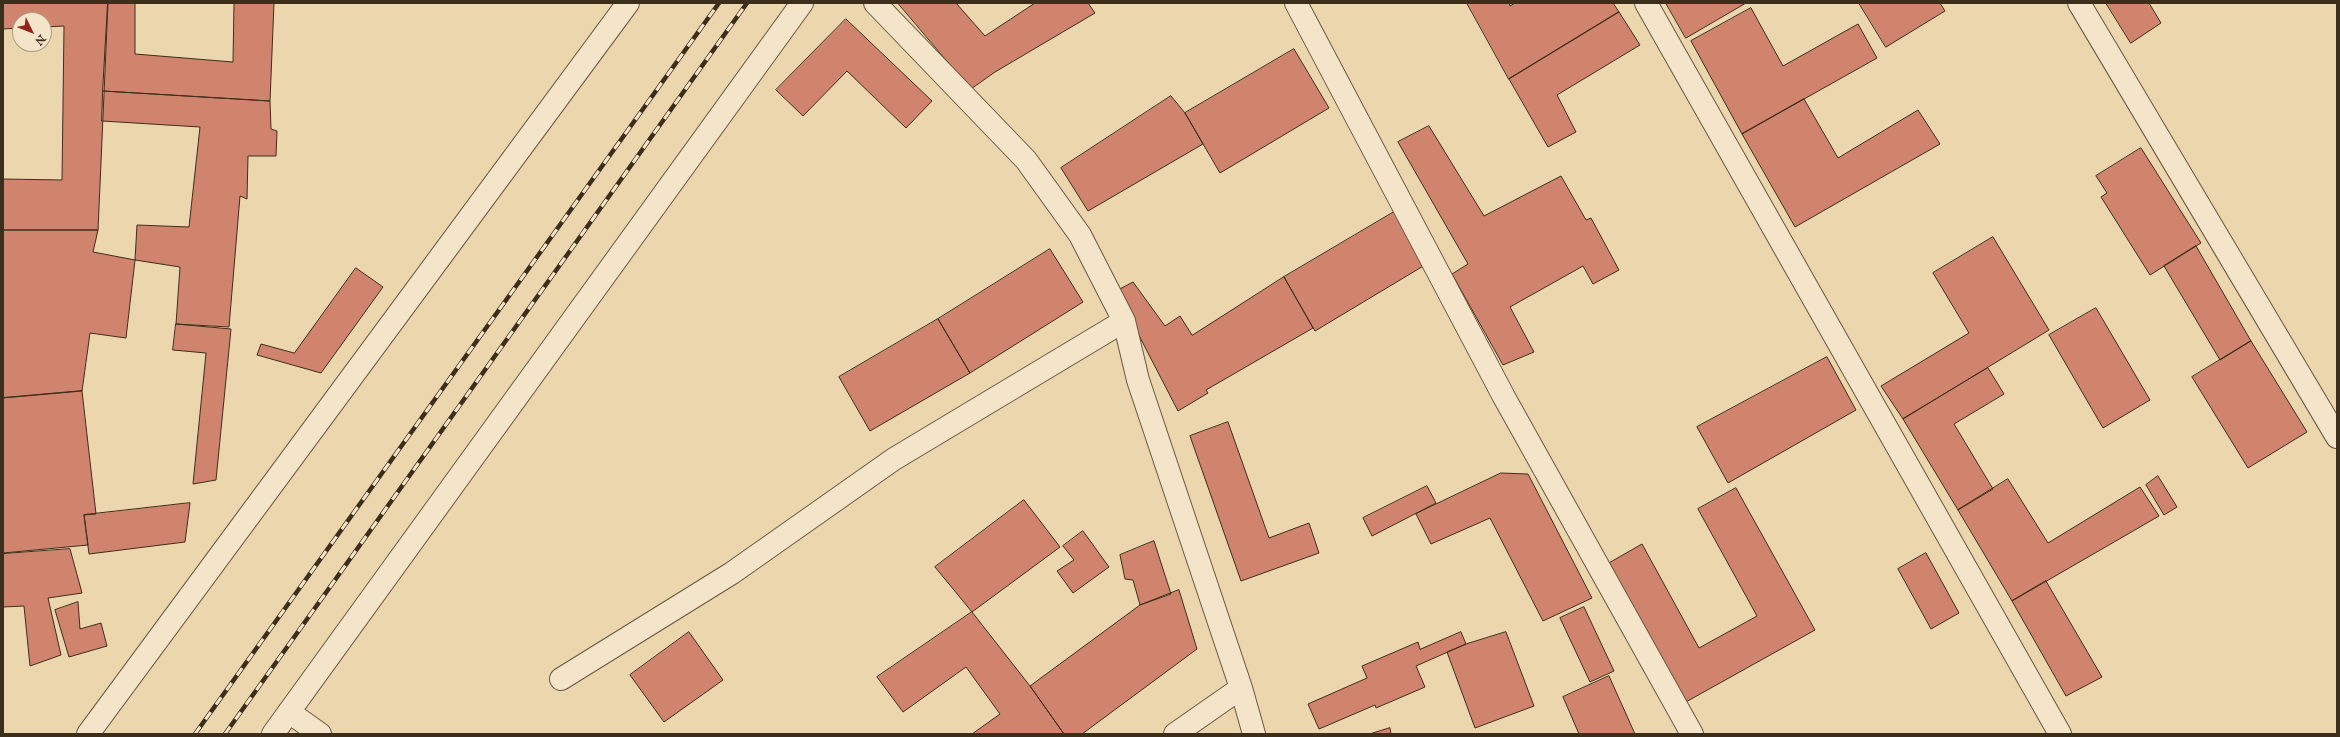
<!DOCTYPE html>
<style>
body{margin:0}
#map{position:relative;width:2340px;height:737px;overflow:hidden;background:#ecd6ad;font-family:"IM FELL English",serif}
canvas{display:block}
.frame{position:absolute;inset:0;border:4px solid #3d2e1b;pointer-events:none}
.north{position:absolute;left:12px;top:12px;width:40px;height:40px;box-sizing:border-box;background:#f3e4ca;border:1px solid #aa9b84;border-radius:50%;rotate:133deg;font-size:11px;font-weight:700;line-height:16px;text-align:center;color:#3d2e1b}
.north::after{content:'';display:block;margin:auto;width:14px;height:18px;background:#8f2418;clip-path:polygon(50% 0,100% 100%,50% 72%,0 100%)}
</style>
<div id="map">
<canvas width="2340" height="737"></canvas>
<div class="frame"></div>
<div class="north">N</div>
</div>
<script>
const ctx = document.querySelector('canvas').getContext('2d');
ctx.lineJoin = 'round';
function paint(path, color) { ctx.fillStyle = color; ctx.fill(path, 'evenodd'); }
function strokePath(path, color, width, dash) { ctx.strokeStyle = color; ctx.lineWidth = width; ctx.lineCap = dash ? 'butt' : 'round'; ctx.setLineDash(dash || []); ctx.stroke(path); }
const building = new Path2D(`
 M3,3H108L98,230H3V179L62,180L64,26L44,27V20H20V28L3,29Z
 M108,3H135V54L233,62L234,3H274L270,101L103,91Z
 M898,3H956L985,36L1035,3H1088L1095,13L995,72L971,89Z
 M1467,3H1509L1510,6L1515,3H1613L1619,12L1509,79Z
 M1666,3H1746L1686,38Z
 M1859,3H1940L1945,11L1886,47Z
 M2106,3H2149L2161,23L2131,43Z
 M1751,8L1783,66L1858,24L1877,58L1742,134L1691,41Z
 M1619,12L1640,45L1557,95L1576,132L1548,147L1509,79Z
 M846,19L932,101L906,128L847,71L803,116L776,90Z
 M1294,49L1329,108L1220,173L1185,113Z
 M103,91L270,101L271,129L277,131L276,156H248L247,199L240,196L229,327L176,324L180,267L135,260L137,225L189,227L200,127L102,121Z
 M1171,96L1185,113L1203,144L1088,211L1061,168Z
 M1804,99L1838,158L1918,110L1940,144L1795,227L1742,134Z
 M1429,126L1484,216L1561,176L1586,220L1591,218L1619,270L1593,284L1583,266L1510,307L1534,352L1503,365L1452,274L1468,264L1398,142Z
 M2141,148L2201,243L2150,275L2101,197L2107,193L2096,176Z
 M1394,212L1425,265L1315,331L1284,277Z
 M3,230H98L93,252L135,260L126,338L90,333L82,391L3,398Z
 M1993,237L2049,330L1903,419L1881,386L1969,333L1933,273Z
 M2196,246L2251,341L2220,360L2164,266Z
 M1050,249L1083,302L970,373L938,319Z
 M356,268L383,287L321,373L257,355L261,344L294,353Z
 M1284,277L1313,328L1206,390L1208,393L1178,411L1116,291L1133,282L1165,326L1180,316L1192,335Z
 M2096,308L2150,400L2103,428L2049,335Z
 M938,319L970,373L870,431L839,377Z
 M176,324L231,329L216,480L193,484L206,353L173,350Z
 M2251,341L2307,432L2248,468L2192,377Z
 M1827,357L1856,410L1728,483L1697,427Z
 M1988,368L2004,394L1954,424L1993,489L1958,510L1903,419Z
 M82,391L96,514L84,515L88,545L3,553V398Z
 M1228,422L1269,538L1309,523L1319,553L1241,581L1190,436Z
 M1501,473L1528,474L1592,598L1543,621L1490,518L1431,544L1416,514Z
 M2158,476L2177,507L2164,515L2146,485Z
 M2008,479L2048,543L2140,487L2159,516L2012,601L1958,510Z
 M1427,486L1436,503L1372,536L1363,518Z
 M1736,488L1815,630L1684,703L1607,564L1642,544L1699,648L1757,616L1698,509Z
 M1024,500L1060,547L972,612L935,567Z
 M190,503L185,542L89,554L84,515Z
 M1083,531L1109,567L1073,593L1057,571L1074,560L1063,546Z
 M1154,541L1171,594L1140,605L1133,580L1125,579L1120,555Z
 M70,549L82,593L48,598L61,655L30,666L24,606L3,607V554Z
 M1926,553L1959,613L1931,629L1898,569Z
 M2046,581L2102,677L2066,696L2012,601Z
 M1179,590L1197,649L1082,734H1064L1030,686L1140,605Z
 M78,602L80,629L101,623L107,646L69,657L55,610Z
 M1584,607L1614,671L1590,682L1560,618Z
 M972,612L1030,686L1064,734H972L1000,714L966,667L903,712L877,677Z
 M689,632L723,680L664,722L630,675Z
 M1461,632L1466,644L1416,666L1425,687L1376,708L1375,705L1319,729L1308,704L1367,678L1362,666L1418,642L1420,649Z
 M1506,632L1534,706L1475,728L1447,652L1466,644Z
 M1609,676L1635,734H1579L1563,697Z
 M1390,728L1391,734H1370Z`);
const service = new Path2D(`
 M289,712L320,734`);
const minor = new Path2D(`
 M875,3L1026,160L1080,235L1124,321L1138,380L1241,688L1254,734
 M1296,3L1504,397L1692,734
 M1646,3L2060,734
 M2079,3L2337,437
 M561,679L732,573L894,459L1124,321
 M88,734L628,3
 M273,734L802,3
 M1175,734L1241,688`);
const rail = new Path2D(`
 M195,734L719,3
 M225,734L747,3`);
paint(building, '#d0836d');
strokePath(building, '#3d2e1b', 1);
strokePath(service, '#695840', 24);
strokePath(minor, '#695840', 24);
strokePath(service, '#f3e4ca', 22);
strokePath(minor, '#f3e4ca', 22);
strokePath(rail, '#3d2e1b', 4.5);
strokePath(rail, '#f3e4ca', 3, [9]);
</script>
